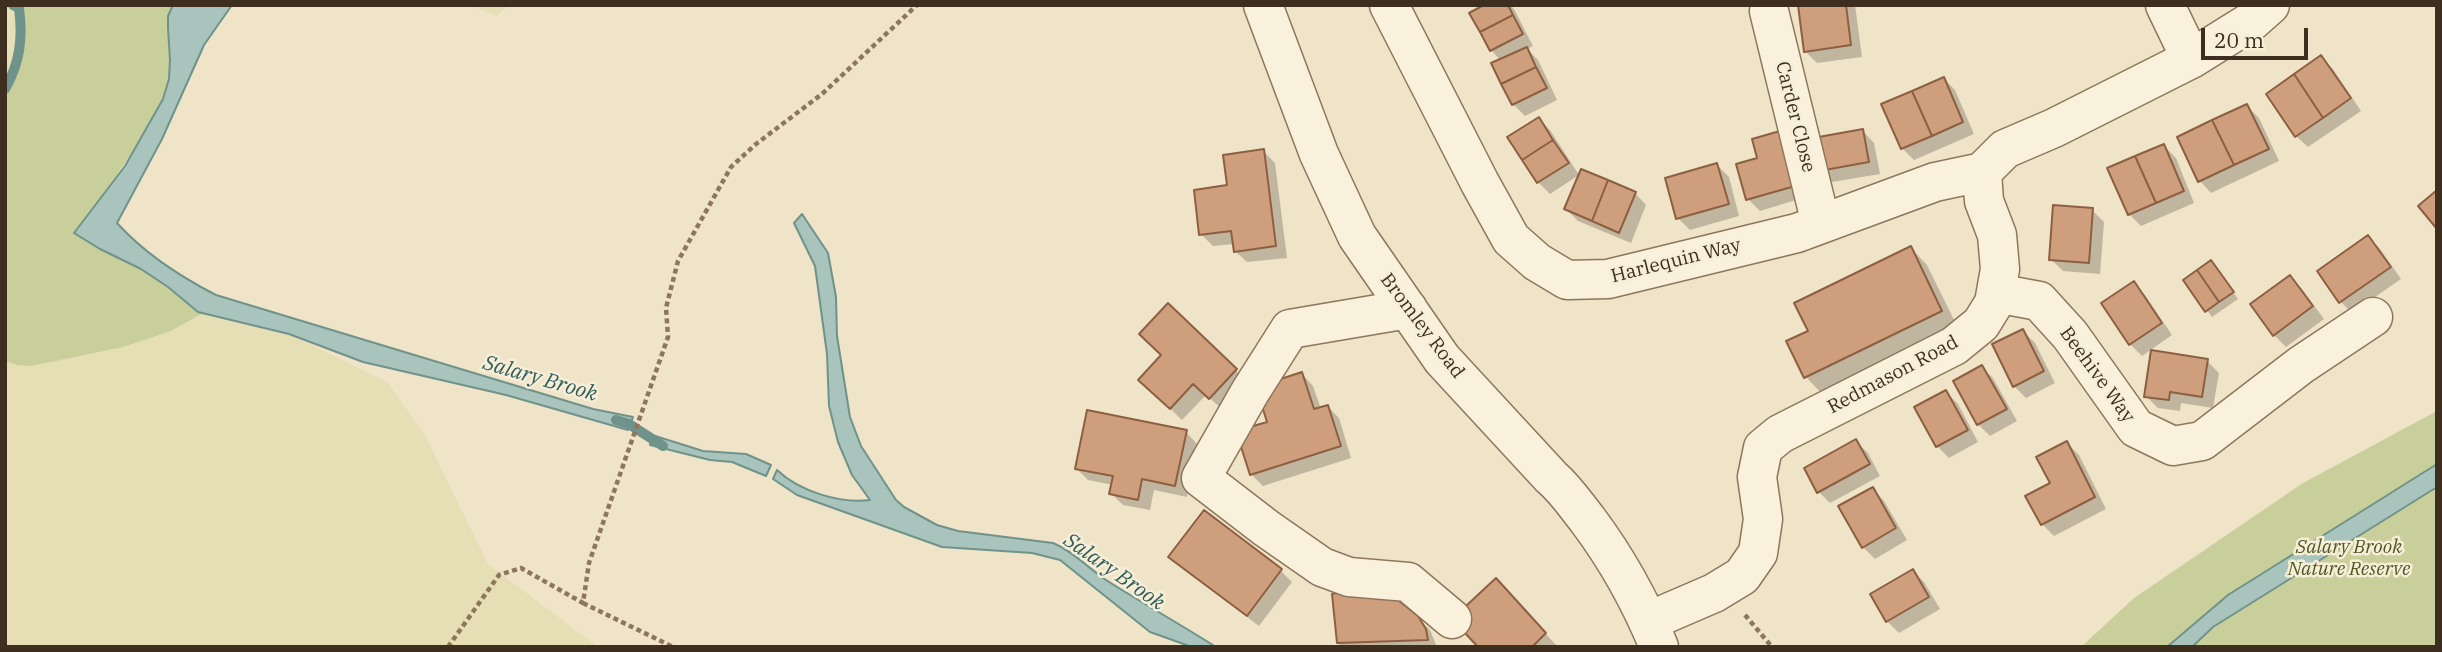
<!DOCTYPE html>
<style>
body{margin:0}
#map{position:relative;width:2442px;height:652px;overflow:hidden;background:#f0e4c8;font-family:"IBM Plex Serif",serif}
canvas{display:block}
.frame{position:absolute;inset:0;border:7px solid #3d2e20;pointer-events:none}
.scale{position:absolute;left:2201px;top:28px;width:107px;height:32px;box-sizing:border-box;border:4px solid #3d2e20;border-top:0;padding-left:9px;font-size:21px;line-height:24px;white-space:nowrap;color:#3d2e20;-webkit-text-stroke:5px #f7eed8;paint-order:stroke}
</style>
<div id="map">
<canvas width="2442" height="652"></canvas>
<div class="frame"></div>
<div class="scale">20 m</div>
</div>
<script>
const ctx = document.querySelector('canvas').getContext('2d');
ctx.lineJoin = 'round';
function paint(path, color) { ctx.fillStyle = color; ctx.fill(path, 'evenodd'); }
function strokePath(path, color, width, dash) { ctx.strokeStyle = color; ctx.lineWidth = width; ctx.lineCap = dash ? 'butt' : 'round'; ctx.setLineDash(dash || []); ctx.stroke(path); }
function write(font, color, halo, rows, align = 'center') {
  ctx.font = font + ' "IBM Plex Serif",serif'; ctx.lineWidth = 5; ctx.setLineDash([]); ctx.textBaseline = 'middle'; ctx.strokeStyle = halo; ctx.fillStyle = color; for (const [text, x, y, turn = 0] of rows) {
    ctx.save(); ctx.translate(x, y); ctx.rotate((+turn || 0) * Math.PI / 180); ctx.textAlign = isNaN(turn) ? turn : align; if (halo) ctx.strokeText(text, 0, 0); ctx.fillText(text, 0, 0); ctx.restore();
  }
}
const farmland = new Path2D(`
 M5,5L19,8L22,40L5,79Z
 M470,5H510L496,16Z
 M203,313L295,337L387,382L424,433L488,564L598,647H5V361L17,365L123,347L171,331Z`);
const green = new Path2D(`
 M13,5H173C163,29 174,55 169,80C165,99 155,114 146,130C124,166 100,199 74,232L100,249L141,269L203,313L171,331L123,347L31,366L17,365L5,361V89C20,63 23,38 19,8Z
 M2437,411V647H2081L2134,598L2303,483Z`);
const water = new Path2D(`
 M173,5H232L204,45L162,139L117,223C145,254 179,276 216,295L593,409L633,417L628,430L506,395L363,362L289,334L198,312L168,287L141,269L100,249L74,233L125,166L163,99L169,79L170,60L168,28V16Z
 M802,214L828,253L836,297L837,336L850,417L861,446L896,500L904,507L937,525L958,531L1053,543C1073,551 1088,568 1106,580C1142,603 1180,624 1216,647H1192L1150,632L1060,560L1032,553L942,547L797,495L773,479L777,470C799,491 840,504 870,500L852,475L838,442L829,406L827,354L815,266L794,223Z
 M652,435L703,451L746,454L771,465L766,476L732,462L710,460L650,445Z
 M2437,464V487L2213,627L2192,647H2167L2228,595Z`);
const shadow = new Path2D(`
 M1488,5H1510L1514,9L1533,46L1527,49L1538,60L1557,100L1525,116L1513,104L1501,61L1491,50Z
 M1800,5H1855L1862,57L1817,63L1805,51Z
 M2321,58L2333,69L2361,111L2308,147L2296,136Z
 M1944,79L1955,90L1974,134L1914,160L1902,148Z
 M2247,106L2259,118L2279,161L2211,193L2200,181Z
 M1539,119L1550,130L1579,175L1550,194L1538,182Z
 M1863,131L1874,143L1880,174L1832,182L1821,171Z
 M2164,146L2176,158L2194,203L2141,226L2129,214Z
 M1263,151L1275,163L1287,258L1247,262L1235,251L1234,244L1213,246L1201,234L1229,187Z
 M1759,159L1806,197L1760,211L1748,199Z
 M1717,165L1729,177L1739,216L1690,230L1678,218Z
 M1635,193L1646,205L1631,243L1578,221L1566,209Z
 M2092,210L2104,222L2100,274L2063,271L2051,259Z
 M2368,237L2380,249L2401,279L2352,313L2341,302L2319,271Z
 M1911,248L1927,265L1958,328L1822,394L1806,377L1789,342L1810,332Z
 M2216,268L2238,299L2212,317L2185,280Z
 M2290,277L2302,289L2324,319L2286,347L2274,335L2252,305Z
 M2134,284L2145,295L2172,335L2142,356L2130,344Z
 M2023,331L2035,343L2055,383L2026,398L2014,386Z
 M2207,361L2219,373L2213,408L2181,403L2180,411L2158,408L2146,396Z
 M1981,367L1993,378L2017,421L1990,436L1978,424Z
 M1235,370L1247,382L1222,409L1206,395L1182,420L1152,391Z
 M1302,374L1313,386L1321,409L1328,407L1339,418L1351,458L1263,486L1251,474L1269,423Z
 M1946,392L1958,404L1978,442L1949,458L1937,446Z
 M1186,432L1197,444L1187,497L1154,490L1150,510L1123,505L1111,493L1113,485L1088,480L1076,468Z
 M1856,442L1868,453L1880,476L1830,503L1819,492Z
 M2067,443L2079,455L2106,509L2054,536L2042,524L2052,484Z
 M1873,489L1884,501L1907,540L1875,559L1863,547Z
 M1171,556L1280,570L1292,582L1259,626L1182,568Z
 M1913,571L1924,582L1940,609L1899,633L1887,621Z
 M1507,592L1557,646L1556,647H1481Z
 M1417,618L1430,630L1437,647H1342L1338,643Z`);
const stream = new Path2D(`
 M5,89C20,63 23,38 19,8L13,5
 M616,420L629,424L663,446`);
const building = new Path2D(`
 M1484,5H1508L1513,15L1480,32L1469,13Z
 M1798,5H1846L1851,45L1804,52Z
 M1513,15L1523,34L1490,51L1480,32Z
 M1527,47L1536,67L1501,84L1491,63Z
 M2321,55L2351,98L2323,118L2294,74Z
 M1536,67L1547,88L1512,105L1501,84Z
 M2294,74L2323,118L2295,137L2266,94Z
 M1944,77L1963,122L1932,136L1912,91Z
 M1912,91L1932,136L1901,149L1881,104Z
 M2247,104L2269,149L2234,165L2212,120Z
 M1539,117L1553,140L1522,160L1507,137Z
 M2212,120L2234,165L2198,182L2177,137Z
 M1863,129L1869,162L1819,171L1813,138Z
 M1780,131L1795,186L1746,200L1736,164L1757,158L1752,139Z
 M1553,140L1569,163L1537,183L1522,160Z
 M2164,144L2184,191L2156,203L2135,156Z
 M1264,149L1276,246L1234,252L1231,231L1199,235L1194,190L1227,185L1223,155Z
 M2135,156L2156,203L2128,215L2107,168Z
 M1717,163L1729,204L1676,219L1665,178Z
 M1581,169L1608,180L1592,221L1564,209Z
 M1608,180L1636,192L1619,233L1592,221Z
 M2437,190V229L2418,206Z
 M2053,205L2093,208L2089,263L2049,260Z
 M2368,235L2391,267L2339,303L2317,271Z
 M1911,246L1942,311L1804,378L1786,341L1808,331L1794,303Z
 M2211,260L2234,292L2219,302L2197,270Z
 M2197,270L2219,302L2205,312L2183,280Z
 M2290,275L2313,306L2273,336L2250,304Z
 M2134,281L2162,323L2129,345L2101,303Z
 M1168,303L1237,369L1209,399L1193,384L1170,409L1138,380L1161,355L1139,334Z
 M2023,329L2044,371L2013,387L1992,344Z
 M2151,350L2208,359L2202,397L2170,392L2169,400L2144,397Z
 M1982,365L2007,409L1977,425L1953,381Z
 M1302,372L1314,409L1328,405L1341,446L1250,475L1236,431L1267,422L1256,387Z
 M1946,390L1968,430L1936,447L1914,407Z
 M1087,410L1187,430L1175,486L1142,479L1138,500L1109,494L1113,476L1075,469Z
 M1856,439L1870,464L1817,493L1804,468Z
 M2067,441L2095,497L2041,525L2025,496L2050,483L2036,457Z
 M1873,487L1896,528L1862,548L1838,506Z
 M1204,510L1282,569L1247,616L1168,557Z
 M1913,569L1929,597L1886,622L1870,594Z
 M1496,578L1546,633L1532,647H1478L1452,619Z
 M1372,586L1398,600L1418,616L1426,629L1428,640L1337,643L1332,594Z`);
const path = new Path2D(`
 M583,603L673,647
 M1745,615L1772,647
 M448,647L499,575L521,568L583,603L589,563L668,337L666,308L678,261L731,167L756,144L822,94L917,5`);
const minor = new Path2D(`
 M1263,5L1319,154L1357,236L1442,359L1551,477C1566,490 1575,504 1587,519C1617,559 1640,600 1659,647
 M1389,5L1480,183L1511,239L1537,262L1567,280L1608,279L1797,233L1935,182L1982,172
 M2165,5L2191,59
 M1769,11L1821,224
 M1996,293L2039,301L2070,335L2136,428L2173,446L2202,441L2301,365L2373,317
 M1408,309L1290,329L1250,392L1201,478L1266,528L1322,567L1349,577L1408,582L1452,619
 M1649,621L1714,593L1742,576L1758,553L1763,519L1757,477L1763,448L1780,434L1954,346L1981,324L1994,303L2000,269L1997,235L1984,201L1982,172L2005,149L2054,128L2191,59L2252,21L2270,5`);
const streetNames = [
 ["Carder Close",1795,117,76],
 ["Harlequin Way",1676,261,-14],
 ["Bromley Road",1422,326,53],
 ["Redmason Road",1893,375,-28],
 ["Beehive Way",2097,375,54]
];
const parkNames = [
 ["Salary Brook",2349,548],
 ["Nature Reserve",2349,570]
];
const waterNames = [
 ["Salary Brook",540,379,16],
 ["Salary Brook",1114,572,35]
];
paint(farmland, '#e6deb5');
paint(green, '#c9cf9b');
paint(water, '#a9c4bc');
strokePath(water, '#6f938a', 2);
paint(shadow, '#0003');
strokePath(stream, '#6f938a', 10);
paint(building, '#cf9f7d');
strokePath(building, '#8d5f41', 2);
strokePath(minor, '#8d765c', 41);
strokePath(path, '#8d765c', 4.5, [5, 3.5]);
strokePath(minor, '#faf1dc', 38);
write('19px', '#3d2e20', '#f7eed8', streetNames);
write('italic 19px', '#4d5a26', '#f7eed8', parkNames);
write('italic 21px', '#2f5d5a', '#f7eed8', waterNames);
</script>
